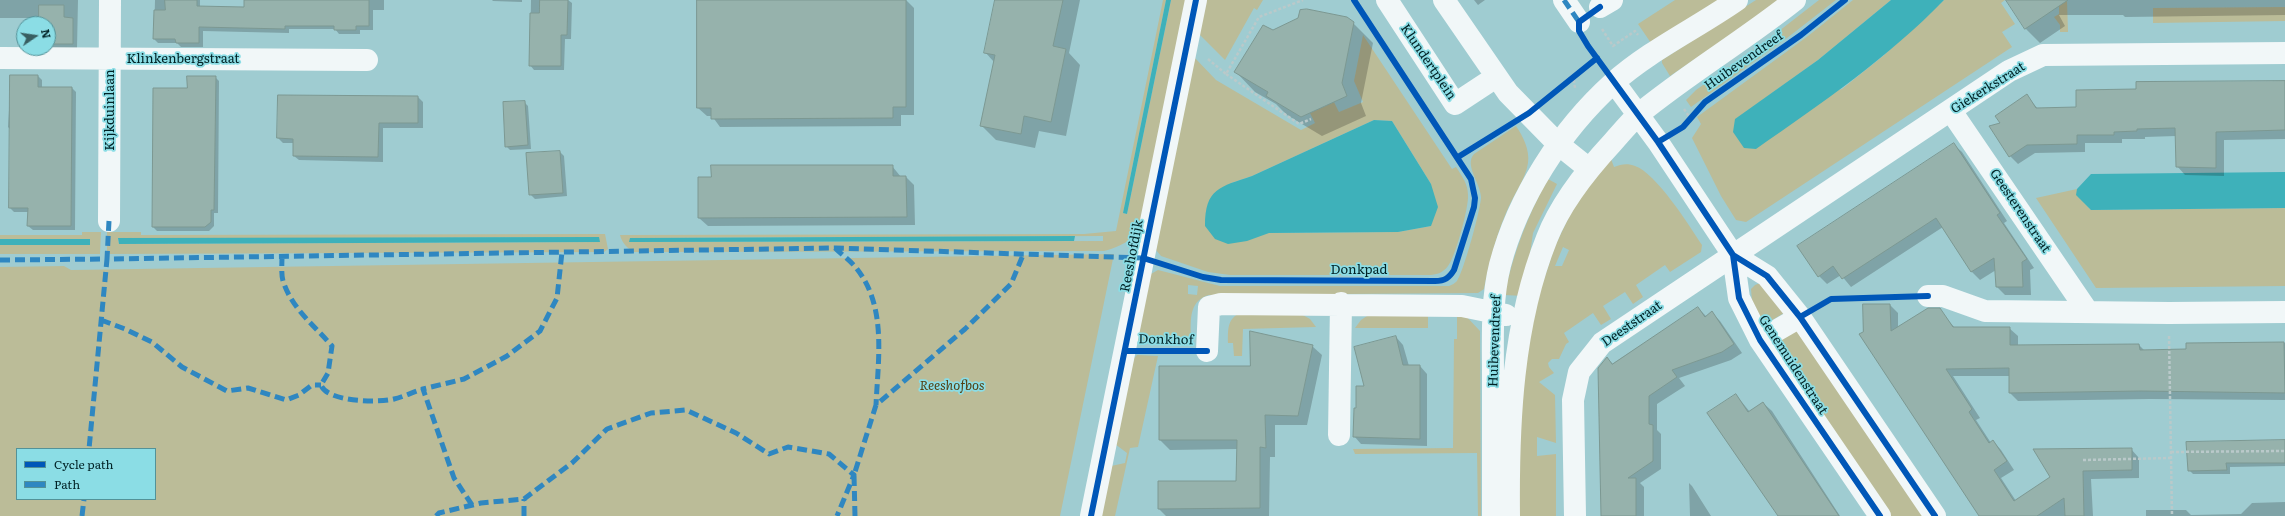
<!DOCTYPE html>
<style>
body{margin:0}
#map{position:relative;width:2285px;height:516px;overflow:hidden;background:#9fccd1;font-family:Literata,serif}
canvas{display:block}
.legend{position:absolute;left:16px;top:448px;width:140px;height:52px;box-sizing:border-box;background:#8bdde5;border:1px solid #539298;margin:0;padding:5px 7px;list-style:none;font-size:12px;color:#002225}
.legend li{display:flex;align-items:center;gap:8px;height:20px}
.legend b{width:20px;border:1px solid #539298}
.north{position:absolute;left:16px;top:16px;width:40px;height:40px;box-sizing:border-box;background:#8bdde5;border:1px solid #539298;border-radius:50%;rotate:77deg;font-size:11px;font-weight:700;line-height:16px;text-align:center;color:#002225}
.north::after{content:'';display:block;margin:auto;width:14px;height:18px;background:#385e61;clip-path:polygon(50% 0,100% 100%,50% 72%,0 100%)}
</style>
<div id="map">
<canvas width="2285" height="516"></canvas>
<ul class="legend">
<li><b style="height:5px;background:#0057b8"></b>Cycle path</li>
<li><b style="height:5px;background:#2f87c1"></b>Path</li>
</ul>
<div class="north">N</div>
</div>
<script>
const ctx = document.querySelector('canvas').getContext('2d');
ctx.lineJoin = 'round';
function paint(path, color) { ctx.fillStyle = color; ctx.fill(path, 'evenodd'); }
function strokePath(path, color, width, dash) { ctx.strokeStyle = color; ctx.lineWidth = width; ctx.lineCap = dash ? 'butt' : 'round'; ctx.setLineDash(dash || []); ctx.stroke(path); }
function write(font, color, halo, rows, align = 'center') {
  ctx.font = font + ' Literata,serif'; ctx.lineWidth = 3.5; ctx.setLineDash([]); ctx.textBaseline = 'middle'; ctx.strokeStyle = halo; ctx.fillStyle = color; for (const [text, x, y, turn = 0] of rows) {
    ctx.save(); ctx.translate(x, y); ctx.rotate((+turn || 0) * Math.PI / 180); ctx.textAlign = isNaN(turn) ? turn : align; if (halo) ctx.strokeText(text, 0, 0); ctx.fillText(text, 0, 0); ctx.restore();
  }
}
const green = new Path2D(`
 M1163,0H1166L1123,213L1127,214L1171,0H1186L1140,226C1133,241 1119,247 1104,251L634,252C627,248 622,243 620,235L1084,234L1116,231ZM1103,236V241L630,242V238Z
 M1205,0H1263L1257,10L1254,8L1225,60L1198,33Z
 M1675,0H1725L1653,46L1638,24Z
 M1756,0H1783L1670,76L1662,63V60Z
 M1819,0H1836L1787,38L1691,107L1686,100L1696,90L1770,38Z
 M1853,0H1891L1818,60L1736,119L1842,89L1883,56L1944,0H2005L2001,3L2015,24L2002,32L2012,47L1746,222L1736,220L1721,196L1692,138L1701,124L1697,117L1808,36Z
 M2059,0H2067L2068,32H2060V25L2054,17L2059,14Z
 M2285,7V21L2153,23V8Z
 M1363,35L1452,169L1456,167C1462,176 1468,184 1468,195C1469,207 1455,258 1448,266C1443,273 1436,275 1428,275H1230L1208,272L1161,256L1156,250L1194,57L1216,80L1301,130L1315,123L1310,113L1334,102L1339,112L1363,102L1354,81ZM1374,120L1392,121L1431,184V226L1398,232L1269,233L1231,183L1252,176Z
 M1516,126C1523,136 1530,150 1528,163C1526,179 1512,197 1506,213C1496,237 1489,263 1484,289L1478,293L1209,295C1187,301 1191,324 1191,342H1141L1138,340L1149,275L1158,270L1220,286H1449C1452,285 1455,283 1457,281C1464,271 1481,208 1481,197C1480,182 1464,165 1474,154ZM1188,285L1198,286L1197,295L1188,294Z
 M1611,159L1614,167C1621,164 1628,163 1635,166C1656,173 1689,225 1702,245L1701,252L1670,272L1665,265L1636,285L1643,297L1633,304L1625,292L1603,306L1611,319L1601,325L1593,313L1564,333L1569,342L1566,344L1559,359H1552L1548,363L1549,367L1554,373L1539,382L1555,395L1556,443L1537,437V456L1556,454V516H1516L1515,454L1530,321L1555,246L1575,204ZM1563,247L1569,250L1562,266H1555Z
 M1548,179L1557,184L1533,233L1524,296L1504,295C1514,253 1527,216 1548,179Z
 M2077,189V195L2091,210L2285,208V286L2096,288L2036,198Z
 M82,232H101L100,254H0V245L90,244L89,239H0V235H82Z
 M107,232H141V235L602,234H605L608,249L604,252L107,254ZM599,237V242L119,244L118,239Z
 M1114,254L1060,516H0V267L64,266L71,270ZM17,449H155V499H17Z
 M1760,283L1784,313L1769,322L1760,319L1752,301L1751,289L1755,285Z
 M1428,313V328H1355L1361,320L1370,314Z
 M1457,313L1464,314L1480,331L1481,516H1478L1477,453L1355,454L1353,449L1453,448L1454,339H1457Z
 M1238,314H1301L1310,319L1316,327L1243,329L1242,356H1234L1233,343H1228C1228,331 1227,320 1238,314Z
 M1798,328L1927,516H1889L1778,348V341Z
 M1137,355L1158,356L1138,447L1130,448L1115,516H1100L1111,466L1125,463L1127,453L1115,444L1134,358Z`);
const water = new Path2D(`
 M1166,0H1171L1127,214L1123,213Z
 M1891,0H1944C1889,57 1822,103 1756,149L1744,148L1733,132L1735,119L1818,60Z
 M1374,120L1392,121L1431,184L1438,207L1431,226L1398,232L1269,233L1247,241L1228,244L1215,239L1205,226C1205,188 1220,187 1252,176Z
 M2285,172V208L2091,210L2076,195L2077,189L2091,174Z
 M1075,236L1074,241L629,242L630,238Z
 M599,237L600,242L119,244L118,238Z
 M0,239H90V245H0Z`);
const shadow = new Path2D(`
 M0,0H78L77,48H48V24H40V18H0Z
 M155,0H200V7L245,8V0H384V10H373V30H360V34H339L335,29H289V33L203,31V47H181L177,43H158L154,39Z
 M492,0H522V2L493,1Z
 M531,0H568L572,3L571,39H565L564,70H534L530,65Z
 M711,0H906L914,8V115H901V126L720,127L712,116H707L698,108Z
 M996,0H1080L1069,53L1080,65L1066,136L1039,131L1035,148L996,140L981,125L994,62L985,52Z
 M1474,0H1485L1478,5Z
 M2017,0H2285V15L2125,17L2123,15H2059L2065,26L2040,43L2026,29Z
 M1353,23L1373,43L1361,103L1366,116L1322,136L1287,115L1276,104L1255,92L1236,72L1273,31Z
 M11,76H38L42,80V88H72L76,92L75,230H33L28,226L29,212H14L10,208V129L8,127Z
 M215,77L219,81L218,213H214V226L209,231H157L153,227L188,89Z
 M2285,81V139L2224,140V176L2185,175L2177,166L2176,136L2145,137V139H2122V143H2085V152L2035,153L2018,164L2010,156L2002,124L2027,96L2038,109L2077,108L2137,90Z
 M418,97L423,102V128H383V162L299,160L294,156V143H283L278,138Z
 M524,102L528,106L531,149L510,150L506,146Z
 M1953,144L1962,152L2007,221L2004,223L2034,268L2030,270L2031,295H2005L1997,287L1996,270L1980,280L1972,272L1943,227L1851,287L1841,275L1827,284L1819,276Z
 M560,152L564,156L567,196L535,199L530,194Z
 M892,166L901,177H906L914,185L915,225L708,226L699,218L712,178Z
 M1890,305L1898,313V328L1939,310L1955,328H2009L2018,336V346L2139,345L2145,351L2187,350V344L2285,343V400L2150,399L2018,401L2010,393V376H1953L1980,418L1976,420L1991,443L1993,441L2001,450L2014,470L2001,478L2016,501L2131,449L2139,458V478L2091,479L2093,516H1981L1864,332Z
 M1698,308L1707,317L1712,313L1720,321L1742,353L1731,360L1679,378L1685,386L1657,404V430L1661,434V469L1640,483L1644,487V516H1601L1607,358L1613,364Z
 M1396,337L1403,345L1409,366H1420L1427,374V446L1361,444L1354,436L1357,409L1365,387Z
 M1312,346L1322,355L1307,425H1275V457H1270L1269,516H1166L1159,509L1237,482L1238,449L1170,450L1160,440L1251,367Z
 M1736,395L1750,412L1763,403L1772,411L1840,516H1779Z
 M2285,442V466L2230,467V474H2193L2189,470Z
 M1689,483L1692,486L1711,516H1690Z
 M2285,502V516H2146V510H2186L2191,515L2241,514L2252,503Z`);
const building = new Path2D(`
 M165,0H197V6L244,7V0H369V26H356V30H334V26H285V29L199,27V43H176L175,39H153L154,10H165Z
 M540,0H568L567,35H561V66H529L530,13H539Z
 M697,0H906V107H893V118L711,119V108H697Z
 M995,0H1063L1053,46L1066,49L1051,122L1024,116L1021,134L980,126L995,55L984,53Z
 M2006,0H2068L2025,29Z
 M39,5H64V17L73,18V44H48V24H39Z
 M1307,9L1347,17L1354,22L1342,83L1347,96L1301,117L1266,96L1268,92L1234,72L1263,25L1273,30L1298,18L1300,10Z
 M10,75H38V87H72L71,226H27L28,208H9Z
 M187,76H216L214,210H211V222L205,227H152L153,88H187Z
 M2285,81V130L2216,132V168L2176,167L2175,128L2137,129V131L2114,132V135H2077V144L2027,145L2009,157L1989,126L2000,123L1995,116L2027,94L2036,108L2076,107V90L2136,89V82Z
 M278,95L418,96V123H379L378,157L293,156V139L277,138Z
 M525,101L528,145L505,147L503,102Z
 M1954,143L2000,213L1997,215L2027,259L2022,262L2023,287H1996L1994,258L1971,272L1936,218L1842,279L1833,266L1818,277L1797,246Z
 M560,151L563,193L529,195L526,153Z
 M711,165H893V176H906L907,217L698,218V177H711Z
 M1863,304H1890L1891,331L1928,308H1940L1953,327H2010V345L2139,344L2140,350L2186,349V343L2284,342L2285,393L2141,391L2009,393V368L1946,369L1972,409L1969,412L1989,443L1993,440L2007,461L1994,470L2014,501L2050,477L2033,449L2132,448V470L2083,471L2084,516H2065L2064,498L2037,516H1979L1859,334L1863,332Z
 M1698,307L1705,317L1712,311L1734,344L1722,352L1672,370L1677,377L1649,396V424L1653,425V461L1628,478H1636V516H1601L1598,368L1607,357L1612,364Z
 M1250,331L1313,345L1298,416L1265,415L1266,448L1260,447V508L1158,509V481H1236L1237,440H1159V366H1250Z
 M1396,336L1403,365H1420V439L1353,437L1354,408H1356V386H1364L1354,347Z
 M1736,394L1748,412L1763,402L1839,516H1778L1707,413Z
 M2285,440V463H2226L2227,470L2188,471L2186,442Z`);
const path = new Path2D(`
 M1602,29L1613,46L1635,31L1638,35
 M1208,59L1226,74L1259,17L1303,0
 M1226,74L1299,124L1311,119
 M1573,75L1575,88
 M1684,109L1690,118
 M2169,336L2172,516
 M2171,452L2285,451
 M2083,460L2171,458`);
const minor = new Path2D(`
 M1387,0L1455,104L1496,77
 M1444,0L1508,93L1558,144L1588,168
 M1564,0L1579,22
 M1600,7L1612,0
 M0,58L367,60
 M1614,82L1658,142L1733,255L1767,276L1800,317L1935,516
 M1951,111L2088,312
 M109,221L110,0
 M1733,255L1739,298L1760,340L1880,516
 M1928,296H1943L1985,311L2169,313L2285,312
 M1760,340L1800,317
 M1207,351L1209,307L1221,304L1462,306L1506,315
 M1339,435L1341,303
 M1091,516L1196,0
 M1493,516C1493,469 1493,423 1493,376C1493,339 1491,301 1500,265C1518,197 1561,130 1613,83C1650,50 1697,28 1737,0
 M1509,516C1508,424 1512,325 1547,238C1561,202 1587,170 1613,142C1621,133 1630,122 1639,114C1689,73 1745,40 1795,0
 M1575,516L1573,400L1579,372L1602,343L2009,71L2043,55L2285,53`);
const quiet = new Path2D(`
 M1564,0L1579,22
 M109,221L107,259L835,248L1143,258
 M835,248C842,255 851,261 857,269C887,307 878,360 876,405
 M282,256C282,264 281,274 283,281C292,309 314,325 332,346L328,373L321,385C327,402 378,403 394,399C403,397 413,392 423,389
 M0,260L107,259L89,449
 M101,320L125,329L152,342L182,367L227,391L248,388L286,400L299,395L312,385H321
 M472,505L454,478L423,389L464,379L507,356L540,331L557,298L562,252
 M82,516L84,499
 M436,516L439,513L481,503L524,499L572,463L607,429L651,413L686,410L736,433L769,454L788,447L829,454L854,475L837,516
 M524,516V499
 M855,516L854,475L876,405L965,329L1011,284L1023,255`);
const cycleway = new Path2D(`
 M1600,7L1579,22V31L1588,46L1658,142L1733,255L1767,276L1800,317L1935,516
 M1658,142L1683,127L1705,102L1801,35L1845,0
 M1458,157L1529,113L1597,58
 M1733,255L1739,298L1760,340L1880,516
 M1143,258L1203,277L1221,280L1435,281C1445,281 1449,278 1454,270L1474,207L1475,198L1471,179L1354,0
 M1800,317L1831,299L1928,296
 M1125,351H1207
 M1091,516L1196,0`);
const streetNames = [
 ["Klinkenbergstraat",183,59],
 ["Huibevendreef",1744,61,-35],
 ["Klundertplein",1428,62,56],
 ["Giekerkstraat",1988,88,-32],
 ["Kijkduinlaan",110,110,-90],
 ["Geesterenstraat",2020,211,56],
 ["Reeshofdijk",1132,256,-79],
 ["Donkpad",1359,270],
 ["Deeststraat",1632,324,-35],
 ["Donkhof",1166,340,1],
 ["Huibevendreef",1495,341,-88],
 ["Genemuidenstraat",1793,365,57]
];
const parkNames = [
 ["Reeshofbos",952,386]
];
paint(green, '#bbbc98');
paint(water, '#3eb1ba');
paint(shadow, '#0003');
paint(building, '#96b2ac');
strokePath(building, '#7c9892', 1);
strokePath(path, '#bac9ca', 2.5, [3, 2]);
strokePath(minor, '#f1f7f8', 22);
strokePath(quiet, '#2f87c1', 5, [10, 5]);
strokePath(cycleway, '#0057b8', 6);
write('13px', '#002225', '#8bdde5', streetNames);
write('italic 13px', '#544013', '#8bdde5', parkNames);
</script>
